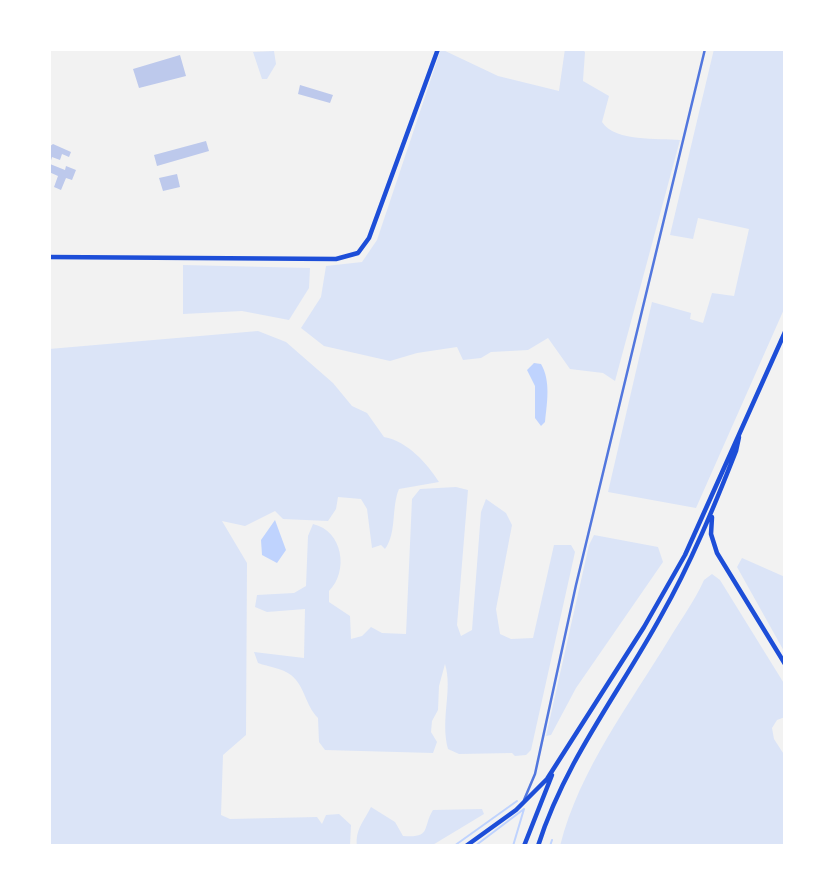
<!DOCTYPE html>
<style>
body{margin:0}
#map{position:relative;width:834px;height:895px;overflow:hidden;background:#f2f2f2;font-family:Raleway,sans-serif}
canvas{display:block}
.frame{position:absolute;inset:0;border:51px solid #fff;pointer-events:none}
</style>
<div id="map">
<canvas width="834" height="895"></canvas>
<div class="frame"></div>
</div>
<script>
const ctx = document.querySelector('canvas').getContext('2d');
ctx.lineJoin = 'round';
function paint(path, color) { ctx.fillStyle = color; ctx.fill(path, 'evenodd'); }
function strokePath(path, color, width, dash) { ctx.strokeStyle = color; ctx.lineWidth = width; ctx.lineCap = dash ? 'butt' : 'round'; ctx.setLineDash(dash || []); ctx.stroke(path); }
const green = new Path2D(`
 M441,49L498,76L559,91L565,49H582L585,52L583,81L609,96L602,122C615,142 658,138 680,140L615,381L603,373L570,369L548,338L528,350L491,352L481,358L463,360L457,347L417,353L390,361L324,346L301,328L321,297L326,266L362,262L377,240Z
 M714,49H785V307L696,508L608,492L652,302L691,313L690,319L703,323L712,293L734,296L749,229L698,218L693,239L670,235Z
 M274,51L276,64L267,79H262L253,52Z
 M183,265L310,268L309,288L289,320L242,311L183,314Z
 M258,331L286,342L333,383L352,406L367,413L384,437C407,441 427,463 439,482L399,489C391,508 397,532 385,549L381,545L372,548L367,509L361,499L338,497L336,509L328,521L283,519L275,511L245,526L222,521L247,563L246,735L223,755L221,815L230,819L317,817L322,824L326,815L339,814L351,825L350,846H49V349Z
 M456,487L468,490L457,625L461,636L472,630L481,512L486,499L506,513L512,525L496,609L500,634L511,639L533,638L554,545H571L575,552L531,750L526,755L515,756L512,753L459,754L448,749C440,719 453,690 445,664L439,686L438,710L432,721L431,732L437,742L433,753L325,750L319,742L318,718C305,705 305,686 291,675C282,668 269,667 258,663L254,652L304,658L305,609L267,612L255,607L257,595L294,593L306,586L308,536L313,524C343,531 349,571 329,591V602L350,616L351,639L362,636L371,627L382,633L406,634L412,499L420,489Z
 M594,535L658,547L663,562L576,688L551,735L546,736L589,545Z
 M742,558L785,577V653L737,567Z
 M712,574L720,580L785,685V717L777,720L772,728L774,739L785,756V846H560C580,768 630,704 671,636C682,618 695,600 704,580Z
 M371,807L395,822L403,836C432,838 422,828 433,810L482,809L484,814L431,846H357C355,830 364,821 371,807Z`);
const water = new Path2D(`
 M534,363L541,364C551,381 547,403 545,422L541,426L535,418V386L527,370Z
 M275,520L286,550L277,563L262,555L261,540Z`);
const stream = new Path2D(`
 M454,846L517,801
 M475,846L524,809
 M513,846L524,809
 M550,846L552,840`);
const building = new Path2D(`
 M180,55L186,76L139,88L133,69Z
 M300,85L333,95L330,103L298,94Z
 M206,141L209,151L157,166L154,155Z
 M53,144L71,152L69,157L62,154L60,160L52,157L50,164L65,170L66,166L76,170L72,180L66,178L61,190L54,187L58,176L49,172V147Z
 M177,174L180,187L163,191L159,178Z`);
const minor = new Path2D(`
 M524,800L535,774L576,585L705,49`);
const secondary = new Path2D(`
 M49,257L336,259L358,253L369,238L438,49
 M712,517L711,534L717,553L785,664
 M466,846L516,810L547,779L644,627L685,555L785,332
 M524,846L552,775
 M538,846C565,761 619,693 661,616C691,563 714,507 736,451L739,437`);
paint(green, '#dbe4f7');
paint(water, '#bfd3fe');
strokePath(stream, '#bfd3fe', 2);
paint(building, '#bdc9ec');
strokePath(minor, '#5277de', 2.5);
strokePath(secondary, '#1d4ed8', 4.5);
</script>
